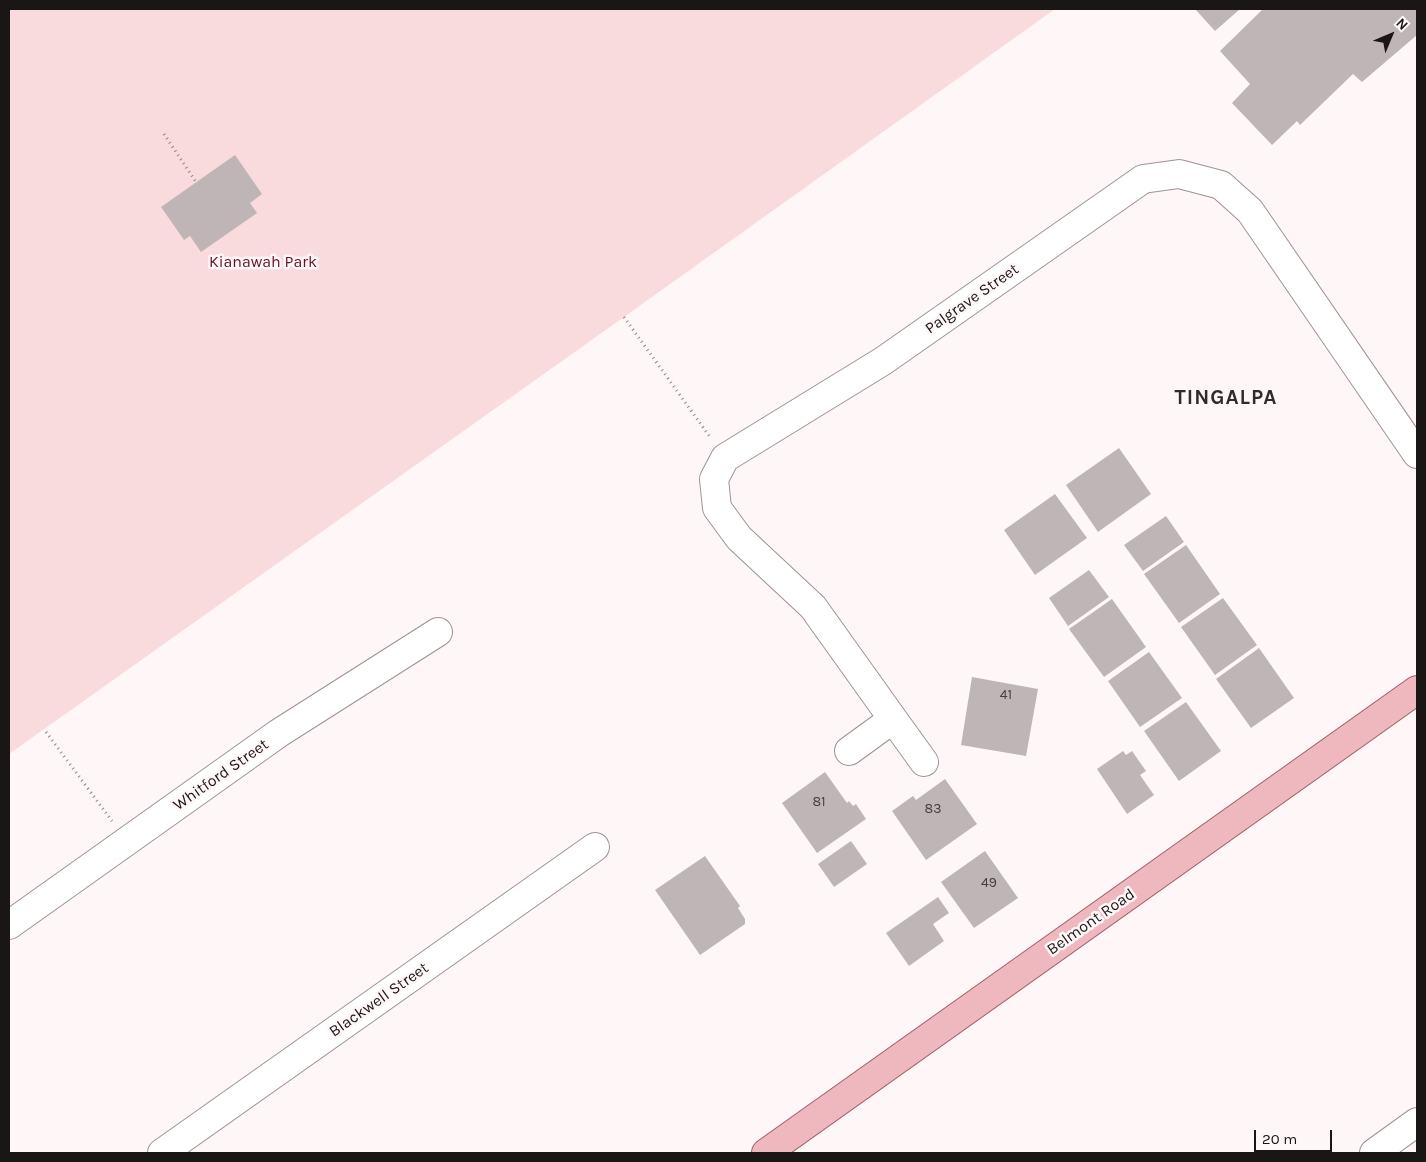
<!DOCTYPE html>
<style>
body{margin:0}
#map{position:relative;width:1426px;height:1162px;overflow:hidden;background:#fff6f7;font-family:Karla,sans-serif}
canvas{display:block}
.frame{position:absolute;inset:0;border:10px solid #1a1616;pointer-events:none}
.north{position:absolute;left:1366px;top:10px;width:50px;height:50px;-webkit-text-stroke:4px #fff6f7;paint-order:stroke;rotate:45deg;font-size:14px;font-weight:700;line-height:20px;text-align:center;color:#1a1616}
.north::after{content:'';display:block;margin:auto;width:18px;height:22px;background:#1a1616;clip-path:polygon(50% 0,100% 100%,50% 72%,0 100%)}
.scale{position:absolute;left:1254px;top:1130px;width:78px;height:22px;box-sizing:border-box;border:2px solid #1a1616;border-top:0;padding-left:6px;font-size:15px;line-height:18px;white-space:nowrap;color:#1a1616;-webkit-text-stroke:4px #fff6f7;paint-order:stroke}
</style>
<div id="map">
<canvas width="1426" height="1162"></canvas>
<div class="frame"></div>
<div class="north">N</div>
<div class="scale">20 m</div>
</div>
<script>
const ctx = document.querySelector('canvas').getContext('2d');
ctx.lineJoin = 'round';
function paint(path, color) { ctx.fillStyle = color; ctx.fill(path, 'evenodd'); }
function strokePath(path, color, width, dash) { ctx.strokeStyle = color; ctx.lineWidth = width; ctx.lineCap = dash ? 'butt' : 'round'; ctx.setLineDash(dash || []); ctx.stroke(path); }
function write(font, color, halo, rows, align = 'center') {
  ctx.font = font + ' Karla,sans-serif'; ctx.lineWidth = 5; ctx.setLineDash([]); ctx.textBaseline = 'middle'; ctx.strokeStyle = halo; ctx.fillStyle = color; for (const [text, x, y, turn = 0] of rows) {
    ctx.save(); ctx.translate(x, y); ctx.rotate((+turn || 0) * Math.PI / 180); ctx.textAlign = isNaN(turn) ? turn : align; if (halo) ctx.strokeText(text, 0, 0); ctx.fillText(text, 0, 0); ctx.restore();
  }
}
const green = new Path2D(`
 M9,9H1055L624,317L9,754Z`);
const building = new Path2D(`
 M1195,9H1240L1215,31Z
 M1263,9H1417V35L1362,82L1353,74L1300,125L1297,121L1272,145L1232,103L1250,84L1220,51Z
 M235,155L262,194L250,203L257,213L201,252L190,236L184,240L161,207Z
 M1119,448L1151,494L1098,532L1066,485Z
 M1055,494L1087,538L1035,575L1004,530Z
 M1166,516L1184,542L1143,571L1124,545Z
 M1186,545L1220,594L1179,623L1144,574Z
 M1089,570L1109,597L1068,626L1049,598Z
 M1223,598L1257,645L1215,675L1181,627Z
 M1112,599L1146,647L1104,677L1069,629Z
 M1259,648L1294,698L1251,728L1216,679Z
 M1149,652L1182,698L1140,727L1108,681Z
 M972,677L1038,689L1026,756L961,745Z
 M1186,702L1221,751L1179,781L1144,731Z
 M1123,751L1126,755L1132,751L1146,771L1140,775L1154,795L1127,814L1097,769Z
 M825,772L847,803L849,801L853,806L856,804L866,819L817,853L782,803Z
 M945,779L977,824L926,860L892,811L913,796L916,800Z
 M851,841L867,864L834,887L818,864Z
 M985,851L1018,898L974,928L941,882Z
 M705,856L740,906L738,908L745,919V924L700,955L655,890Z
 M938,897L949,913L933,924L944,941L909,966L886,933Z`);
const path = new Path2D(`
 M164,134L196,182
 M624,317L710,437
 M46,732L112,821`);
const minor = new Path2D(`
 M893,719L813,607L739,538L717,508L714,479L725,458L883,361L1143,179L1179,174L1221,185L1250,211L1417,454
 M849,751L893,719L924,762
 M9,925L279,733L438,632
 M162,1153L595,847
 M1374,1153L1417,1122`);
const major = new Path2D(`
 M766,1153L1417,690`);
const numberNames = [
 ["41",1006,695],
 ["81",819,802],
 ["83",933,809],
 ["49",989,883]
];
const parkNames = [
 ["Kianawah Park",263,262]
];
const streetNames = [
 ["Palgrave Street",972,299,-35],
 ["Whitford Street",221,775,-35],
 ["Belmont Road",1091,922,-35],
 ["Blackwell Street",379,1000,-35]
];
const districtNames = [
 ["TINGALPA",1226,398]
];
paint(green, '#f9dadd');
paint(building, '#c0b5b6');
strokePath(minor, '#9d9394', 30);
strokePath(major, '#9d5f67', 30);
strokePath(path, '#8c8586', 3, [1, 4]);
strokePath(minor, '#fff', 28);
strokePath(major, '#efb7be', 28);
write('14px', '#443e3e', null, numberNames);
write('16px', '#631427', '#fff6f7', parkNames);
write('16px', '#1a1616', '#fff6f7', streetNames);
ctx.letterSpacing = '1px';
write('bold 21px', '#31292a', '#fff6f7', districtNames);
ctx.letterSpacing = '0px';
</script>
